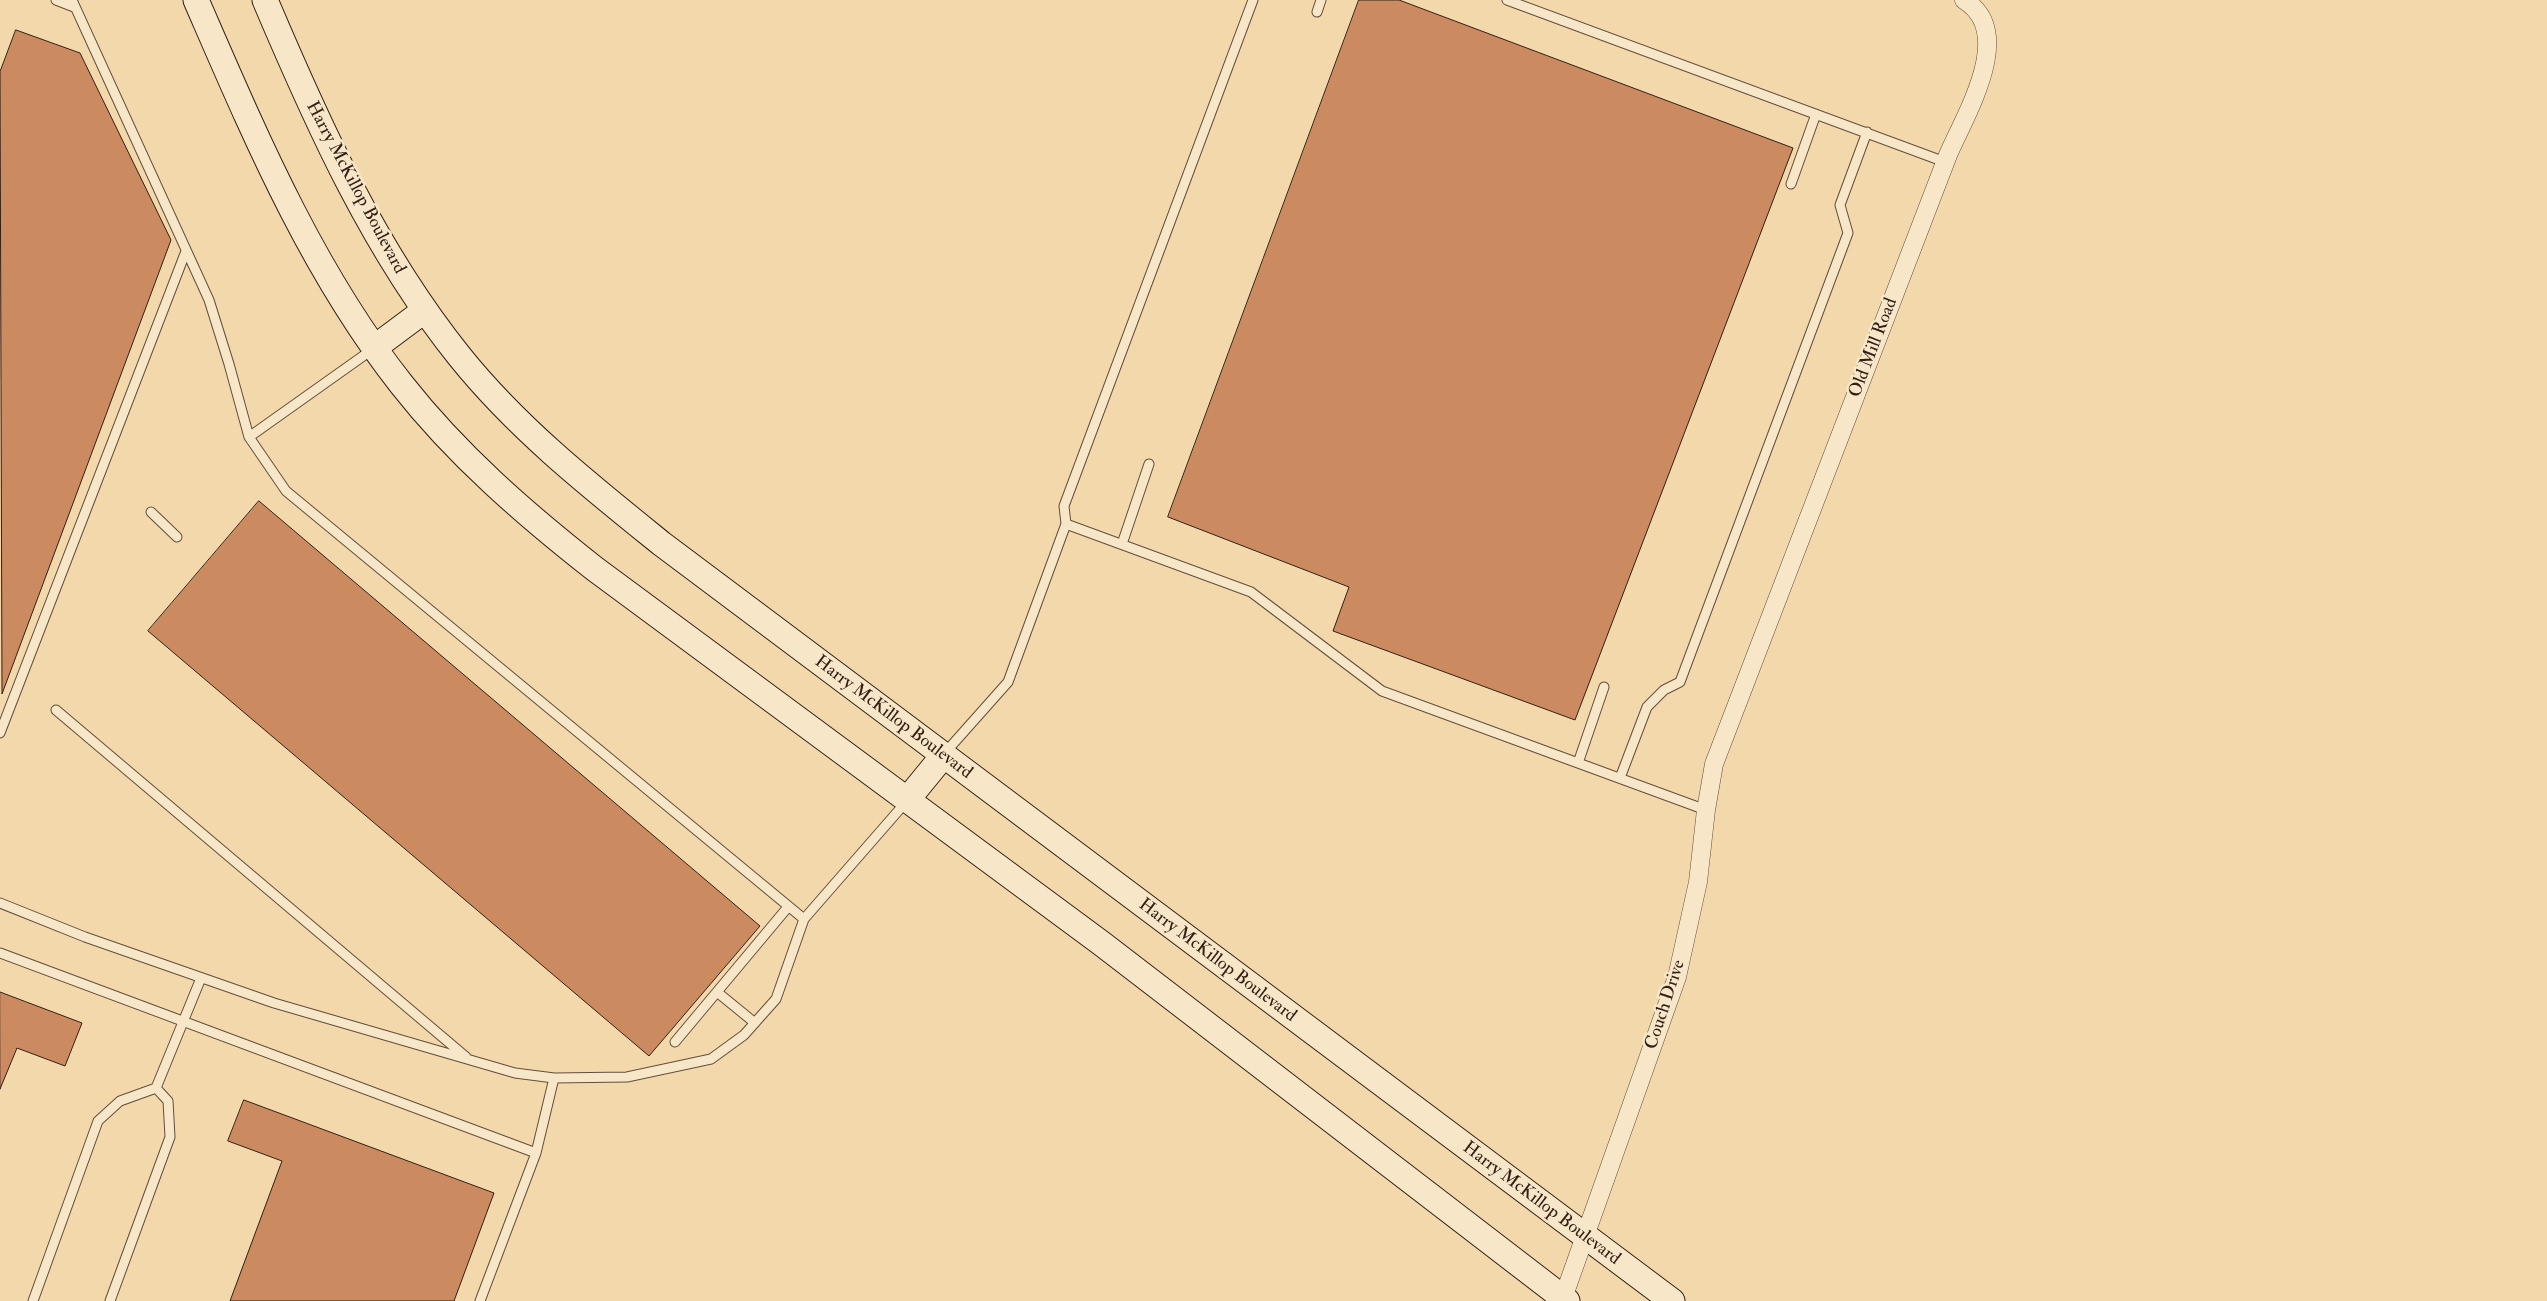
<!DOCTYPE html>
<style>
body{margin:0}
canvas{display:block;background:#f3d8ab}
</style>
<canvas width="2547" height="1301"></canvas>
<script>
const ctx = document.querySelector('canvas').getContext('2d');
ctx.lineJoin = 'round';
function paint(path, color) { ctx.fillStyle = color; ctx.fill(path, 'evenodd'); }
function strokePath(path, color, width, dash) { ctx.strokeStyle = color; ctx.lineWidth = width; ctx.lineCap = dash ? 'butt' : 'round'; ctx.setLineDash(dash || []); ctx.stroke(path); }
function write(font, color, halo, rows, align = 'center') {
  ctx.font = font + ' "IM FELL Double Pica",serif'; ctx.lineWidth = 5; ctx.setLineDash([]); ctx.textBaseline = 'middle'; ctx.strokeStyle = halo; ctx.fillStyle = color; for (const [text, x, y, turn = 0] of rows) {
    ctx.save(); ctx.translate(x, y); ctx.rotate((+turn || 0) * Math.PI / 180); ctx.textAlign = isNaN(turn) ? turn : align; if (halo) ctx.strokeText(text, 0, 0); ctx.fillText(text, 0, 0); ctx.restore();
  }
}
const building = new Path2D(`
 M1359,0H1399L1793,148L1575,720L1333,631L1349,587L1168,517Z
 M16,30L80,53L171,240L2,694L0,72Z
 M259,501L760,926L649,1056L148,631Z
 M0,992L82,1023L65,1066L17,1048L0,1089Z
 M244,1100L494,1193L454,1301H230L282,1161L228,1141Z`);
const lane = new Path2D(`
 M56,0L74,7
 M72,0L209,300L229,364L249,437L373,349
 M1253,0L1064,506L1066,524L1251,592L1382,691L1706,810
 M1507,0L1945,162
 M1317,12L1321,0
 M1791,184L1816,114
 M249,437L286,491L804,919
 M151,512L177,537
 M1122,544L1149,464
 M56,710L466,1057
 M0,733L186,251
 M944,754L1008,682L1066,524
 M1578,763L1604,687
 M1620,778L1647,707L1664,690L1680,682L1848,233L1840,205L1867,132
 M0,903L85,937L274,1003L515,1073L554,1078L627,1077L711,1059L744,1035L776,999L804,919L906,802
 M0,953L536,1153
 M717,992L755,1023
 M675,1042L788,907
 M33,1301L98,1121L120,1101L156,1088L201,978
 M110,1301L170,1137L168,1101L156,1088
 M480,1301L536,1153L554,1078`);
const street = new Path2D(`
 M1562,1301L1677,977L1698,882L1706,810L1714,764L1948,155C1965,115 2017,32 1964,0`);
const secondary = new Path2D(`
 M196,0C254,133 311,270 402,385C457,455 525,514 595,569L1101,943L1567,1301
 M265,0C318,125 374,250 460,357C518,429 590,486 662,544L1672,1301
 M374,348L425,310
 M907,800L943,756`);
const streetNames = [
 ["Harry McKillop Boulevard",355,188,62],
 ["Old Mill Road",1874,348,-69],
 ["Harry McKillop Boulevard",893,718,37],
 ["Harry McKillop Boulevard",1217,961,37],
 ["Couch Drive",1666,1005,-72],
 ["Harry McKillop Boulevard",1541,1204,37]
];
paint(building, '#cc8a60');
strokePath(building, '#322016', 1);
strokePath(lane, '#624e3b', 11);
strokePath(street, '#624e3b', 19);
strokePath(secondary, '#322016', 27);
strokePath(lane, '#f7e6c8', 9);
strokePath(street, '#f7e6c8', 18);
strokePath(secondary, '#f7e6c8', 25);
write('18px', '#322016', '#f7e6c8', streetNames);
</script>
